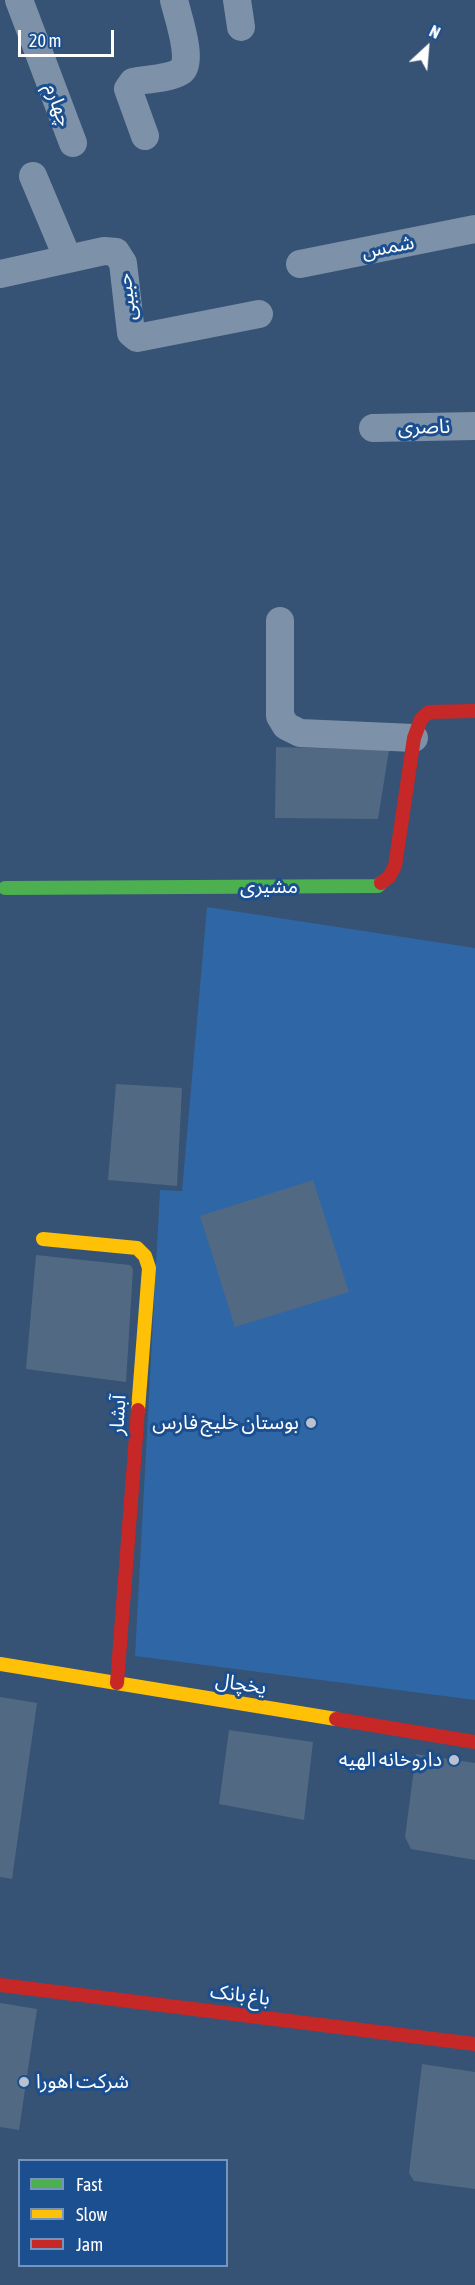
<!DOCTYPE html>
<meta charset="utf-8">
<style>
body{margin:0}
#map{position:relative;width:475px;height:2285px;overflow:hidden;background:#365274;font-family:"Asap Condensed",sans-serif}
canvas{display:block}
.legend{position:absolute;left:18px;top:2159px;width:210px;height:108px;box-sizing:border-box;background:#1b4f8f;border:2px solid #7695bc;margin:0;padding:8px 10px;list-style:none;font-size:18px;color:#fff}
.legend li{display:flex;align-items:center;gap:12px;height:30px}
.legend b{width:30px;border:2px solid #7695bc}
.north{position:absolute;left:397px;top:18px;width:60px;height:60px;-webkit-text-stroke:4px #1b4f8f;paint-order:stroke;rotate:26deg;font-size:16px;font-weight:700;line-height:24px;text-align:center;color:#fff}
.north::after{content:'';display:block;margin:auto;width:21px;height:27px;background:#fff;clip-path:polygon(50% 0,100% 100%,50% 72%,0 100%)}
.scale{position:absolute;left:18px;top:30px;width:96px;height:27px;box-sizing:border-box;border:3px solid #fff;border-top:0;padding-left:8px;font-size:18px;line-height:21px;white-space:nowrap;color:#fff;-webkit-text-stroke:4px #1b4f8f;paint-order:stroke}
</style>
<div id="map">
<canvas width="475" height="2285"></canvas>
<ul class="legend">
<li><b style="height:8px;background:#4caf50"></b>Fast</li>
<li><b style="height:8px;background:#ffc107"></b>Slow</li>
<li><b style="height:8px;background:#c62828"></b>Jam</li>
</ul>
<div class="north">N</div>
<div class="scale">20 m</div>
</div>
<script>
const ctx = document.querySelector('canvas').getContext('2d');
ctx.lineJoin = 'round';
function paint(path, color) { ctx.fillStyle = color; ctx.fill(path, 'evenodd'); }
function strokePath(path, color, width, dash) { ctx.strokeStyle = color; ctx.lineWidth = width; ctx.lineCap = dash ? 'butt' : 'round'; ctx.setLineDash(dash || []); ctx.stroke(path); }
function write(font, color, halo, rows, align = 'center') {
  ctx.font = font + ' "Asap Condensed","Noto Sans Arabic",sans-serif'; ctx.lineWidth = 6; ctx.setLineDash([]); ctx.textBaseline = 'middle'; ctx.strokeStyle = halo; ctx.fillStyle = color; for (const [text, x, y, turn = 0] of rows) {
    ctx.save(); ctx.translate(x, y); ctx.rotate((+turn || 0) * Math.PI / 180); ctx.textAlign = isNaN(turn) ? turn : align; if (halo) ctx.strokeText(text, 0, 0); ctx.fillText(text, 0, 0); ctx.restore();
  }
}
const green = new Path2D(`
 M207,907L475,948V1700L135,1656L160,1190L182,1191Z`);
const building = new Path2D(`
 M276,747L389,750L378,819L275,818Z
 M116,1084L182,1088L177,1186L108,1180Z
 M313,1180L349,1292L235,1327L200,1216Z
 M36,1255L130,1265L133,1269L126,1382L26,1369Z
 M0,1697L37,1703L12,1879L0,1877Z
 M229,1730L313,1742L304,1820L219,1804Z
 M416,1754L475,1763V1860L411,1849L405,1837Z
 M0,2003L37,2009L19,2130L0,2127Z
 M422,2064L475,2072V2189L414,2181L409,2173Z`);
const street = new Path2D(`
 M19,0L73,143
 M237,0L241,27
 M145,136L128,89L133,82C147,79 167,79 180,72C195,64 177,14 174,0
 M33,176L68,259
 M300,264L475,229
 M0,274L104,251L116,252L123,263L131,333L137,338L259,314
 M373,428L475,426
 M280,621V716L286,726L300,733L414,738`);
const fast = new Path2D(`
 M5,888L378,886L381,883`);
const slow = new Path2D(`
 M43,1239L137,1248L145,1256L149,1268L138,1410
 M0,1664L336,1719`);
const jam = new Path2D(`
 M381,883L389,877L395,866L414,738L421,719L429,712L475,711
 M117,1683L138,1410
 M336,1719L475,1742
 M0,1985L475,2044`);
const markers = [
 [311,1423,6,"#b9c2ce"],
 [454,1760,6,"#b9c2ce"],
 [24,2082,6,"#b9c2ce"]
];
const streetNames = [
 ["چهارم",58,105,70],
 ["شمس",388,247,-11],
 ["حبیبی",127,297,-97],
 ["ناصری",424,427,-1],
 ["مشیری",269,887],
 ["آبشار",118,1415,-86],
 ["یخچال",241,1684,9],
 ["باغ بانک",240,1995,7]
];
const poiNames = [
 ["بوستان خلیج فارس",299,1423],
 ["داروخانه الهیه",442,1760],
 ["شرکت اهورا",36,2082,"left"]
];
paint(green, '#2f66a5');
paint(building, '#526984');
strokePath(street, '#7d92a8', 28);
strokePath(fast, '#4caf50', 14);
strokePath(slow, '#ffc107', 14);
strokePath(jam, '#c62828', 14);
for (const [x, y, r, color] of markers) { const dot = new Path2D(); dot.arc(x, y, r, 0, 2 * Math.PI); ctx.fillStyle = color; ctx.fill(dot); strokePath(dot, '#1b4f8f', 2); }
write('20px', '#fff', '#1b4f8f', streetNames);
write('20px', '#fff', '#1b4f8f', poiNames, 'right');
</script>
